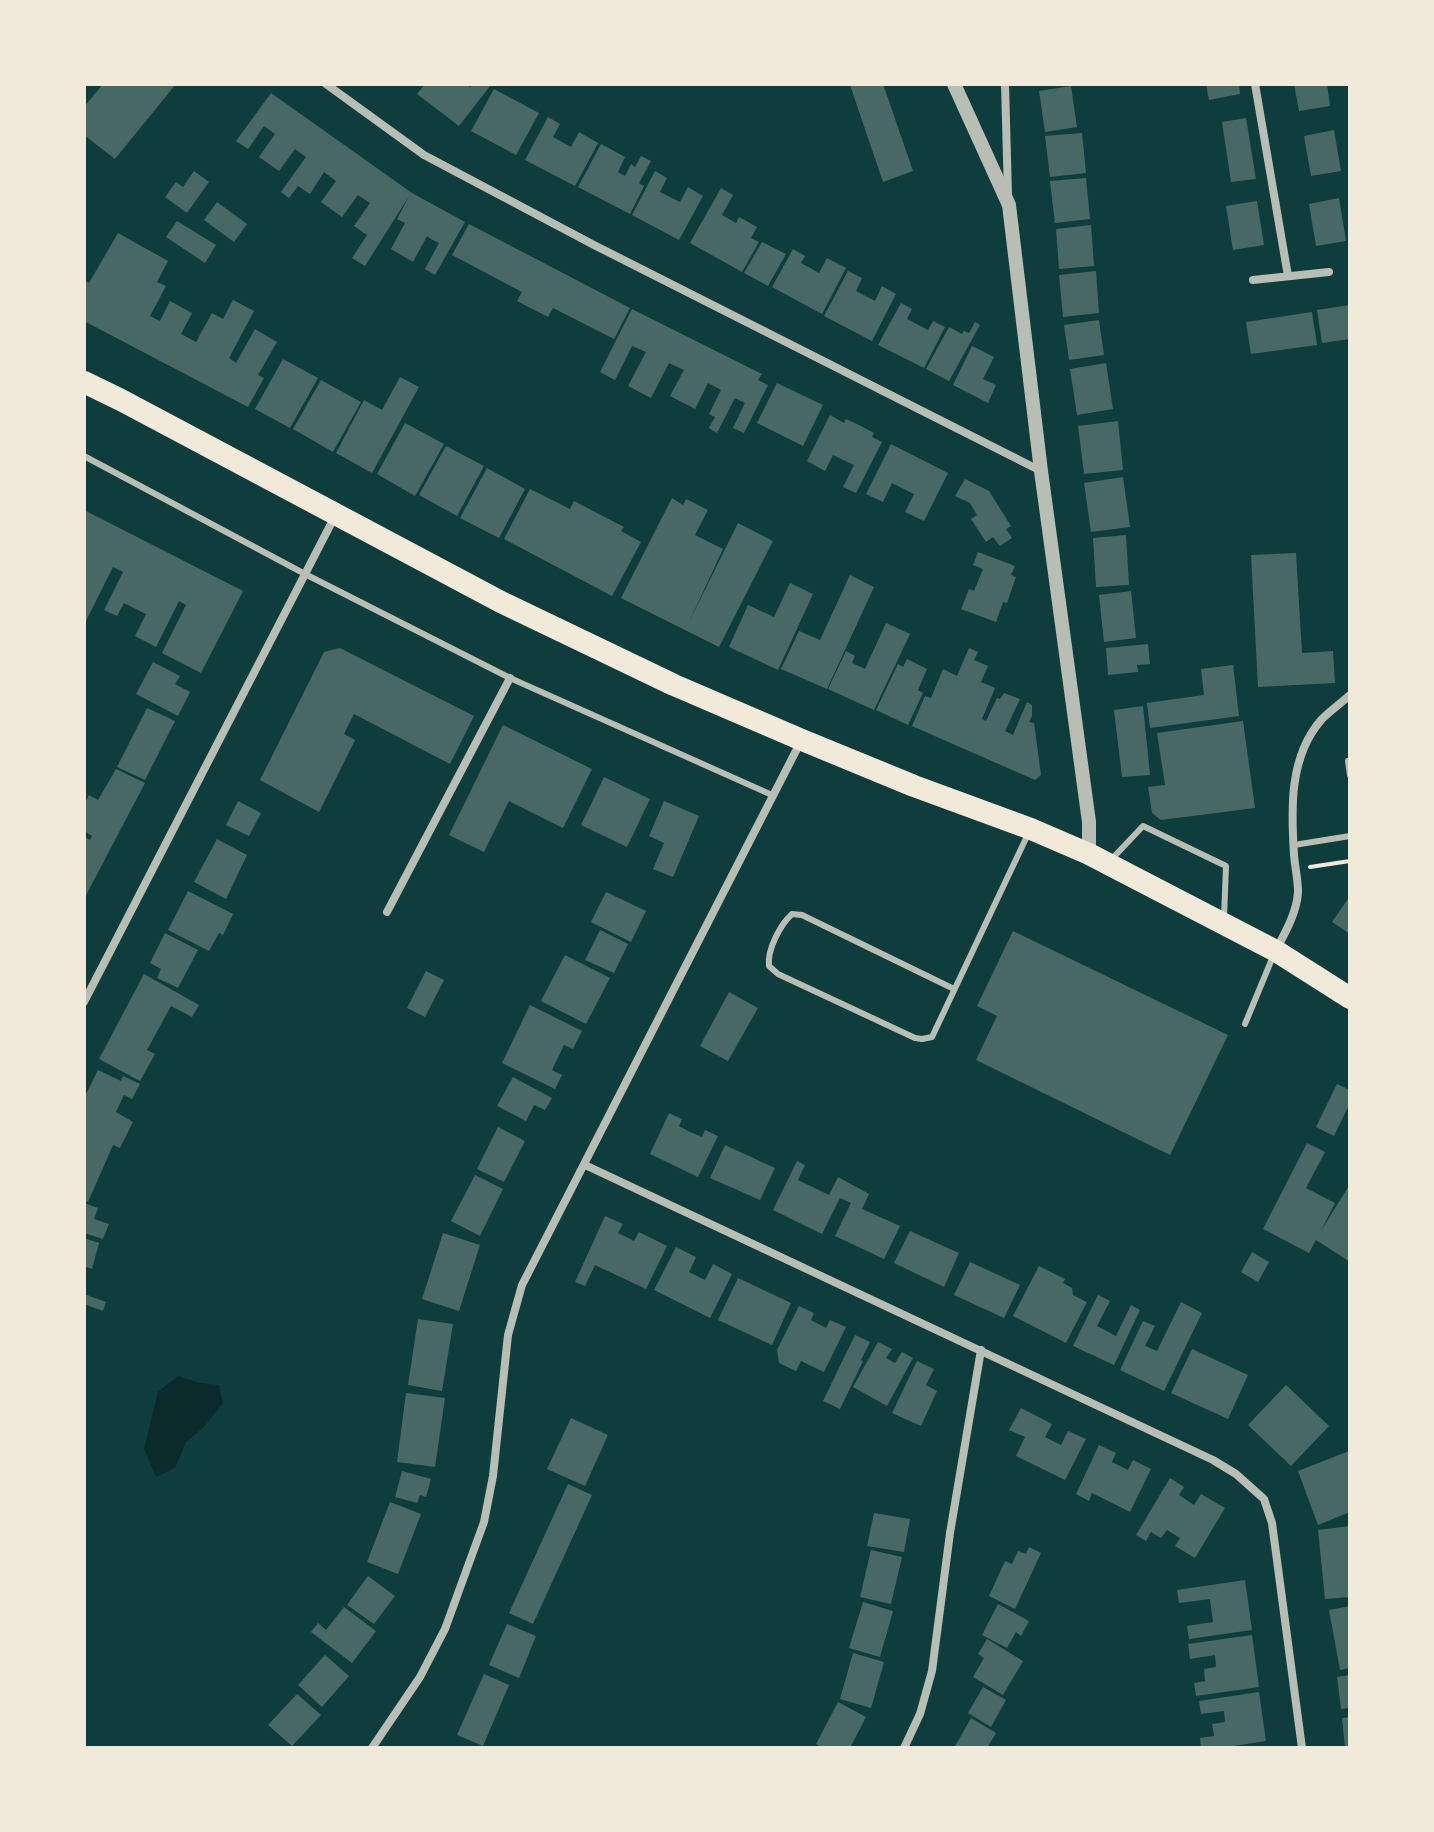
<!DOCTYPE html>
<style>
body{margin:0}
#map{position:relative;width:1434px;height:1832px;overflow:hidden;background:#0f3d3e;font-family:Arial,sans-serif}
canvas{display:block}
.frame{position:absolute;inset:0;border:86px solid #f1e9da;pointer-events:none}
</style>
<div id="map">
<canvas width="1434" height="1832"></canvas>
<div class="frame"></div>
</div>
<script>
const ctx = document.querySelector('canvas').getContext('2d');
ctx.lineJoin = 'round';
function paint(path, color) { ctx.fillStyle = color; ctx.fill(path, 'evenodd'); }
function strokePath(path, color, width, dash) { ctx.strokeStyle = color; ctx.lineWidth = width; ctx.lineCap = dash ? 'butt' : 'round'; ctx.setLineDash(dash || []); ctx.stroke(path); }
const water = new Path2D(`
 M178,1376L199,1383L219,1385L223,1403L204,1427L186,1442L175,1468L156,1477L144,1449L158,1392Z`);
const building = new Path2D(`
 M103,84H176L115,159L84,135V107Z
 M425,84H466L470,87L473,84L490,86L459,126L417,94Z
 M883,84L913,171L883,182L850,85Z
 M1206,84H1239L1240,94L1209,100Z
 M1294,84H1327L1330,106L1299,111Z
 M1071,86L1077,127L1045,132L1039,91Z
 M494,89L539,113L516,155L471,131Z
 M271,93L412,193L465,222L435,275L425,269L439,243L431,239L427,236L413,262L391,249L405,223L397,219L409,196L365,266L352,258L367,235L354,226L370,203L358,195L342,217L321,202L336,181L324,172L310,194L298,186L289,198L281,192L306,157L295,149L279,171L259,157L275,134L264,126L248,149L236,141Z
 M548,117L560,124L553,137L571,147L579,132L598,143L575,186L525,160Z
 M1246,118L1256,179L1231,182L1222,122Z
 M1334,130L1341,171L1311,176L1304,136Z
 M1082,133L1086,173L1050,177L1045,136Z
 M601,144L625,157L618,172L625,176L631,164L635,167L641,156L651,161L639,183L644,186L630,214L578,187Z
 M194,171L209,182L187,213L165,197L176,182L183,187Z
 M655,171L667,178L660,192L680,202L688,187L703,196L679,240L632,215Z
 M1086,178L1090,219L1055,223L1050,181Z
 M721,188L733,195L722,215L736,223L739,217L757,227L751,238L759,242L742,272L690,243Z
 M1339,198L1346,241L1316,246L1309,204Z
 M1257,201L1264,245L1233,250L1226,206Z
 M217,202L247,224L234,242L204,220Z
 M177,221L216,245L205,263L166,237Z
 M469,224L630,308L614,339L553,308L548,317L517,301L522,292L452,255Z
 M1091,225L1094,266L1059,269L1056,229Z
 M118,233L168,261L157,282L166,286L150,316L160,321L170,301L192,313L181,334L196,342L212,313L223,319L233,300L254,311L229,358L236,363L255,329L277,342L258,375L264,378L248,407L84,321V280L89,283Z
 M762,242L786,254L768,286L744,273Z
 M793,249L805,256L801,263L819,273L827,258L846,268L822,314L772,287Z
 M848,271L862,278L856,291L875,301L882,286L896,294L872,341L824,316Z
 M1096,271L1099,313L1063,317L1059,275Z
 M901,303L912,309L907,319L928,330L933,321L945,327L924,368L878,345Z
 M1350,305V339L1322,343L1317,310Z
 M632,309L762,374L758,380L768,385L744,433L733,428L745,403L735,398L717,433L709,428L715,417L709,414L721,390L708,383L695,409L670,396L684,370L669,363L651,398L628,386L646,352L632,346L615,380L600,372Z
 M1312,312L1317,345L1251,354L1246,322Z
 M1099,320L1104,355L1069,360L1064,325Z
 M975,322L980,325L949,381L926,369L949,327L962,334L964,331L969,333Z
 M972,346L994,357L983,379L996,385L988,403L953,385Z
 M283,359L318,378L290,428L255,409Z
 M1106,363L1113,409L1077,415L1070,369Z
 M400,377L419,387L372,473L336,453L364,400L382,410Z
 M321,380L361,402L333,452L293,429Z
 M777,383L823,405L803,446L757,423Z
 M830,415L844,423L846,419L859,425L874,433L872,437L882,442L856,493L843,487L854,465L833,455L825,471L807,461Z
 M1118,421L1123,470L1084,474L1078,426Z
 M405,423L444,444L415,496L377,474Z
 M891,444L948,473L924,521L905,512L914,494L892,483L883,502L866,494Z
 M446,446L484,466L457,516L419,495Z
 M487,468L525,489L499,538L460,518Z
 M1123,477L1130,527L1091,532L1084,483Z
 M965,479L989,491L1011,526L1006,529L1012,538L1000,546L993,537L986,542L971,519L977,515L970,503L955,496Z
 M530,489L570,509L574,501L624,527L621,531L641,542L612,596L504,539Z
 M672,498L683,505L686,499L708,510L695,535L723,549L688,624L738,523L773,541L719,647L621,598Z
 M84,510L243,591L201,673L162,653L186,605L179,601L156,647L135,636L146,614L124,603L117,616L104,610L123,572L113,567L84,625Z
 M1126,535L1129,585L1096,587L1093,538Z
 M978,552L1015,566L1011,575L1016,577L1007,603L1003,602L996,622L961,609L969,589L974,591L983,569L973,565Z
 M1296,553L1302,653L1333,651L1335,683L1258,687L1251,555Z
 M850,575L874,587L827,689L781,669L799,631L820,640Z
 M790,583L813,594L778,670L729,647L748,605L774,617Z
 M1131,591L1136,638L1104,642L1099,595Z
 M886,623L910,634L874,710L828,689L846,651L855,656L852,663L865,669Z
 M1148,644L1150,664L1137,665L1138,672L1108,675L1106,648Z
 M340,648L474,716L450,764L354,714L344,734L355,740L319,812L260,780L324,652Z
 M969,648L978,652L974,660L988,666L981,682L995,688L982,719L986,721L997,698L1000,699L1004,693L1020,699L1005,731L1013,735L1027,702L1032,705V716L1029,722L1034,723L1041,775L1035,780L912,726L925,696L931,698L943,669L957,676Z
 M907,659L927,669L918,690L923,693L908,725L876,710L898,664L903,667Z
 M153,662L180,676L175,684L190,692L178,716L136,694Z
 M1233,665L1239,716L1150,728L1147,703L1204,695L1201,669Z
 M1143,706L1150,775L1122,777L1114,710Z
 M147,708L175,721L145,780L117,767Z
 M1243,721L1255,808L1161,820L1152,813L1148,787L1165,785L1157,733Z
 M503,725L592,769L563,828L509,801L484,852L449,835Z
 M116,769L145,783L84,899V837L90,840L92,836L84,831V805L89,795L98,800Z
 M604,777L650,799L627,847L581,825Z
 M238,801L261,813L249,836L226,825Z
 M664,801L699,816L673,877L653,869L664,843L649,836Z
 M217,839L247,855L226,899L194,882Z
 M188,891L233,914L223,935L219,933L209,951L168,930Z
 M606,892L646,911L631,942L591,922Z
 M1348,899L1350,901V934L1332,922Z
 M600,930L628,944L614,973L585,960Z
 M1013,931L1228,1035L1170,1155L976,1060L997,1016L977,1006Z
 M165,933L198,950L178,988L157,978L161,969L150,963Z
 M565,955L610,978L586,1024L541,1001Z
 M426,971L444,980L425,1017L407,1008Z
 M144,974L199,1005L192,1017L171,1006L147,1050L155,1054L140,1081L99,1059Z
 M729,992L758,1008L728,1061L700,1046Z
 M530,1005L582,1031L573,1049L564,1045L552,1070L562,1075L555,1089L502,1063Z
 M98,1070L121,1081L123,1076L140,1084L132,1099L124,1095L116,1112L133,1122L120,1148L113,1145L88,1202L84,1200V1098Z
 M513,1077L552,1098L545,1110L534,1105L526,1121L497,1106Z
 M1337,1084L1350,1090V1103L1334,1136L1316,1127Z
 M669,1113L682,1119L679,1126L690,1132L702,1137L705,1130L718,1136L698,1177L650,1154Z
 M498,1127L525,1141L504,1182L477,1169Z
 M1307,1143L1325,1152L1306,1188L1335,1203L1321,1231L1350,1184V1262L1316,1240L1309,1253L1263,1229Z
 M725,1145L775,1168L760,1200L710,1178Z
 M797,1161L805,1165L798,1180L829,1195L838,1177L869,1194L862,1209L900,1226L884,1259L835,1236L851,1203L840,1198L822,1234L773,1210Z
 M475,1175L503,1189L480,1236L451,1221Z
 M84,1203L98,1208L94,1219L109,1224L103,1239L84,1233Z
 M605,1216L623,1224L618,1233L634,1241L639,1232L667,1246L646,1289L595,1265L585,1286L575,1282Z
 M910,1231L959,1253L944,1287L894,1263Z
 M443,1233L480,1245L459,1311L422,1299Z
 M84,1238L99,1243L92,1269L84,1266Z
 M676,1247L696,1257L689,1272L705,1280L713,1264L732,1274L710,1318L654,1290Z
 M1252,1252L1269,1262L1258,1282L1241,1272Z
 M970,1262L1020,1285L1004,1318L954,1295Z
 M1039,1266L1065,1279L1063,1283L1072,1288L1073,1295L1087,1302L1066,1343L1013,1316Z
 M738,1278L791,1303L772,1345L718,1320Z
 M84,1294L106,1302L103,1311L84,1304Z
 M1098,1295L1110,1301L1097,1326L1116,1336L1131,1305L1140,1310L1114,1365L1073,1346Z
 M1181,1302L1202,1313L1164,1391L1120,1370L1143,1321L1155,1326L1145,1346L1157,1351Z
 M799,1306L814,1313L811,1320L826,1328L830,1320L846,1327L824,1372L801,1361L796,1371L779,1363L777,1350Z
 M418,1319L453,1324L442,1391L408,1385Z
 M855,1335L870,1342L861,1360L863,1361L840,1409L823,1401Z
 M878,1342L892,1349L886,1358L895,1363L902,1352L913,1358L887,1406L853,1387Z
 M1192,1349L1248,1375L1228,1419L1171,1393Z
 M917,1361L934,1369L926,1385L937,1391L921,1426L892,1413Z
 M1286,1385L1329,1426L1291,1466L1248,1425Z
 M406,1393L445,1398L435,1467L397,1462Z
 M1021,1408L1052,1424L1045,1437L1061,1445L1068,1431L1086,1439L1065,1480L1016,1456L1025,1437L1009,1430Z
 M571,1418L608,1435L585,1486L547,1469Z
 M1099,1445L1116,1453L1112,1462L1128,1470L1133,1460L1151,1469L1130,1512L1092,1493L1089,1501L1076,1494Z
 M1349,1451L1350,1512L1318,1525L1298,1471Z
 M402,1471L431,1479L426,1497L420,1495L417,1503L395,1497Z
 M1170,1478L1184,1487L1179,1495L1194,1505L1201,1494L1225,1508L1195,1558L1175,1546L1180,1538L1167,1530L1161,1538L1151,1532L1146,1541L1136,1535Z
 M568,1484L592,1495L533,1624L509,1613Z
 M390,1502L421,1514L398,1574L367,1562Z
 M874,1513L910,1519L904,1552L867,1546Z
 M1350,1526V1597L1325,1599L1318,1530Z
 M1029,1547L1041,1553L1015,1609L989,1596L1005,1561L1012,1564L1018,1551L1026,1554Z
 M871,1550L902,1557L891,1604L860,1597Z
 M368,1576L395,1596L374,1624L347,1605Z
 M1245,1580L1252,1630L1189,1639L1187,1626L1213,1622L1210,1599L1179,1603L1177,1590Z
 M863,1602L893,1611L880,1657L849,1648Z
 M998,1604L1029,1621L1021,1636L1016,1632L1007,1648L982,1635Z
 M1350,1606V1668L1340,1670L1329,1610Z
 M344,1607L376,1631L352,1663L311,1632L318,1623L326,1630Z
 M507,1624L536,1636L519,1678L489,1665Z
 M1252,1635L1259,1687L1196,1696L1194,1683L1205,1681L1204,1669L1216,1667L1215,1655L1190,1659L1188,1644Z
 M987,1639L1023,1661L1003,1695L973,1677L984,1658L978,1654Z
 M853,1653L884,1662L871,1708L840,1699Z
 M325,1655L349,1676L322,1707L298,1685Z
 M484,1674L509,1685L483,1746L457,1735Z
 M1350,1675V1708L1341,1709L1337,1677Z
 M983,1687L1006,1700L991,1727L968,1713Z
 M1259,1692L1266,1741L1221,1748H1201L1200,1738L1214,1736L1212,1724L1225,1722L1224,1711L1201,1714L1199,1701Z
 M297,1694L321,1715L292,1746L268,1725Z
 M838,1702L866,1717L850,1748H823L816,1744Z
 M1350,1717V1748H1345L1342,1718Z
 M971,1718L996,1733L987,1748H954Z`);
const path = new Path2D(`
 M1310,867L1350,861`);
const service = new Path2D(`
 M84,456L305,574L510,678L772,795
 M1348,761L1350,775
 M1294,845L1350,836
 M1110,861L1143,826L1226,866L1224,918
 M954,989L802,915L792,914C780,925 767,950 769,966L778,974L915,1038L922,1039L932,1037L1029,832
 M1245,1024L1274,954`);
const minor = new Path2D(`
 M326,84L424,155L594,245L1041,471
 M1005,84L1008,195
 M1255,84L1288,276
 M1253,280L1329,272
 M387,912L510,678
 M1276,950C1285,933 1297,912 1298,892C1298,880 1295,867 1294,855C1291,809 1289,756 1322,719C1330,711 1341,703 1350,695
 M84,1002L335,516
 M585,1165L1213,1460L1236,1474L1264,1499L1272,1523L1302,1748
 M372,1748L420,1677L445,1629L484,1522L493,1476L508,1335L522,1285L800,743
 M904,1748L920,1714L932,1671L950,1533L981,1350`);
const tertiary = new Path2D(`
 M954,84L1009,205L1041,471L1089,822V854`);
const trunk = new Path2D(`
 M84,382L121,400L501,602L674,685L802,740L914,786L1031,829L1089,854L1276,951L1350,998`);
paint(water, '#0a2a2b');
paint(building, '#486865');
strokePath(path, '#f1e9da', 4);
strokePath(service, '#b8beb3', 6);
strokePath(minor, '#b8beb3', 8);
strokePath(tertiary, '#b8beb3', 14);
strokePath(trunk, '#f1e9da', 22);
</script>
